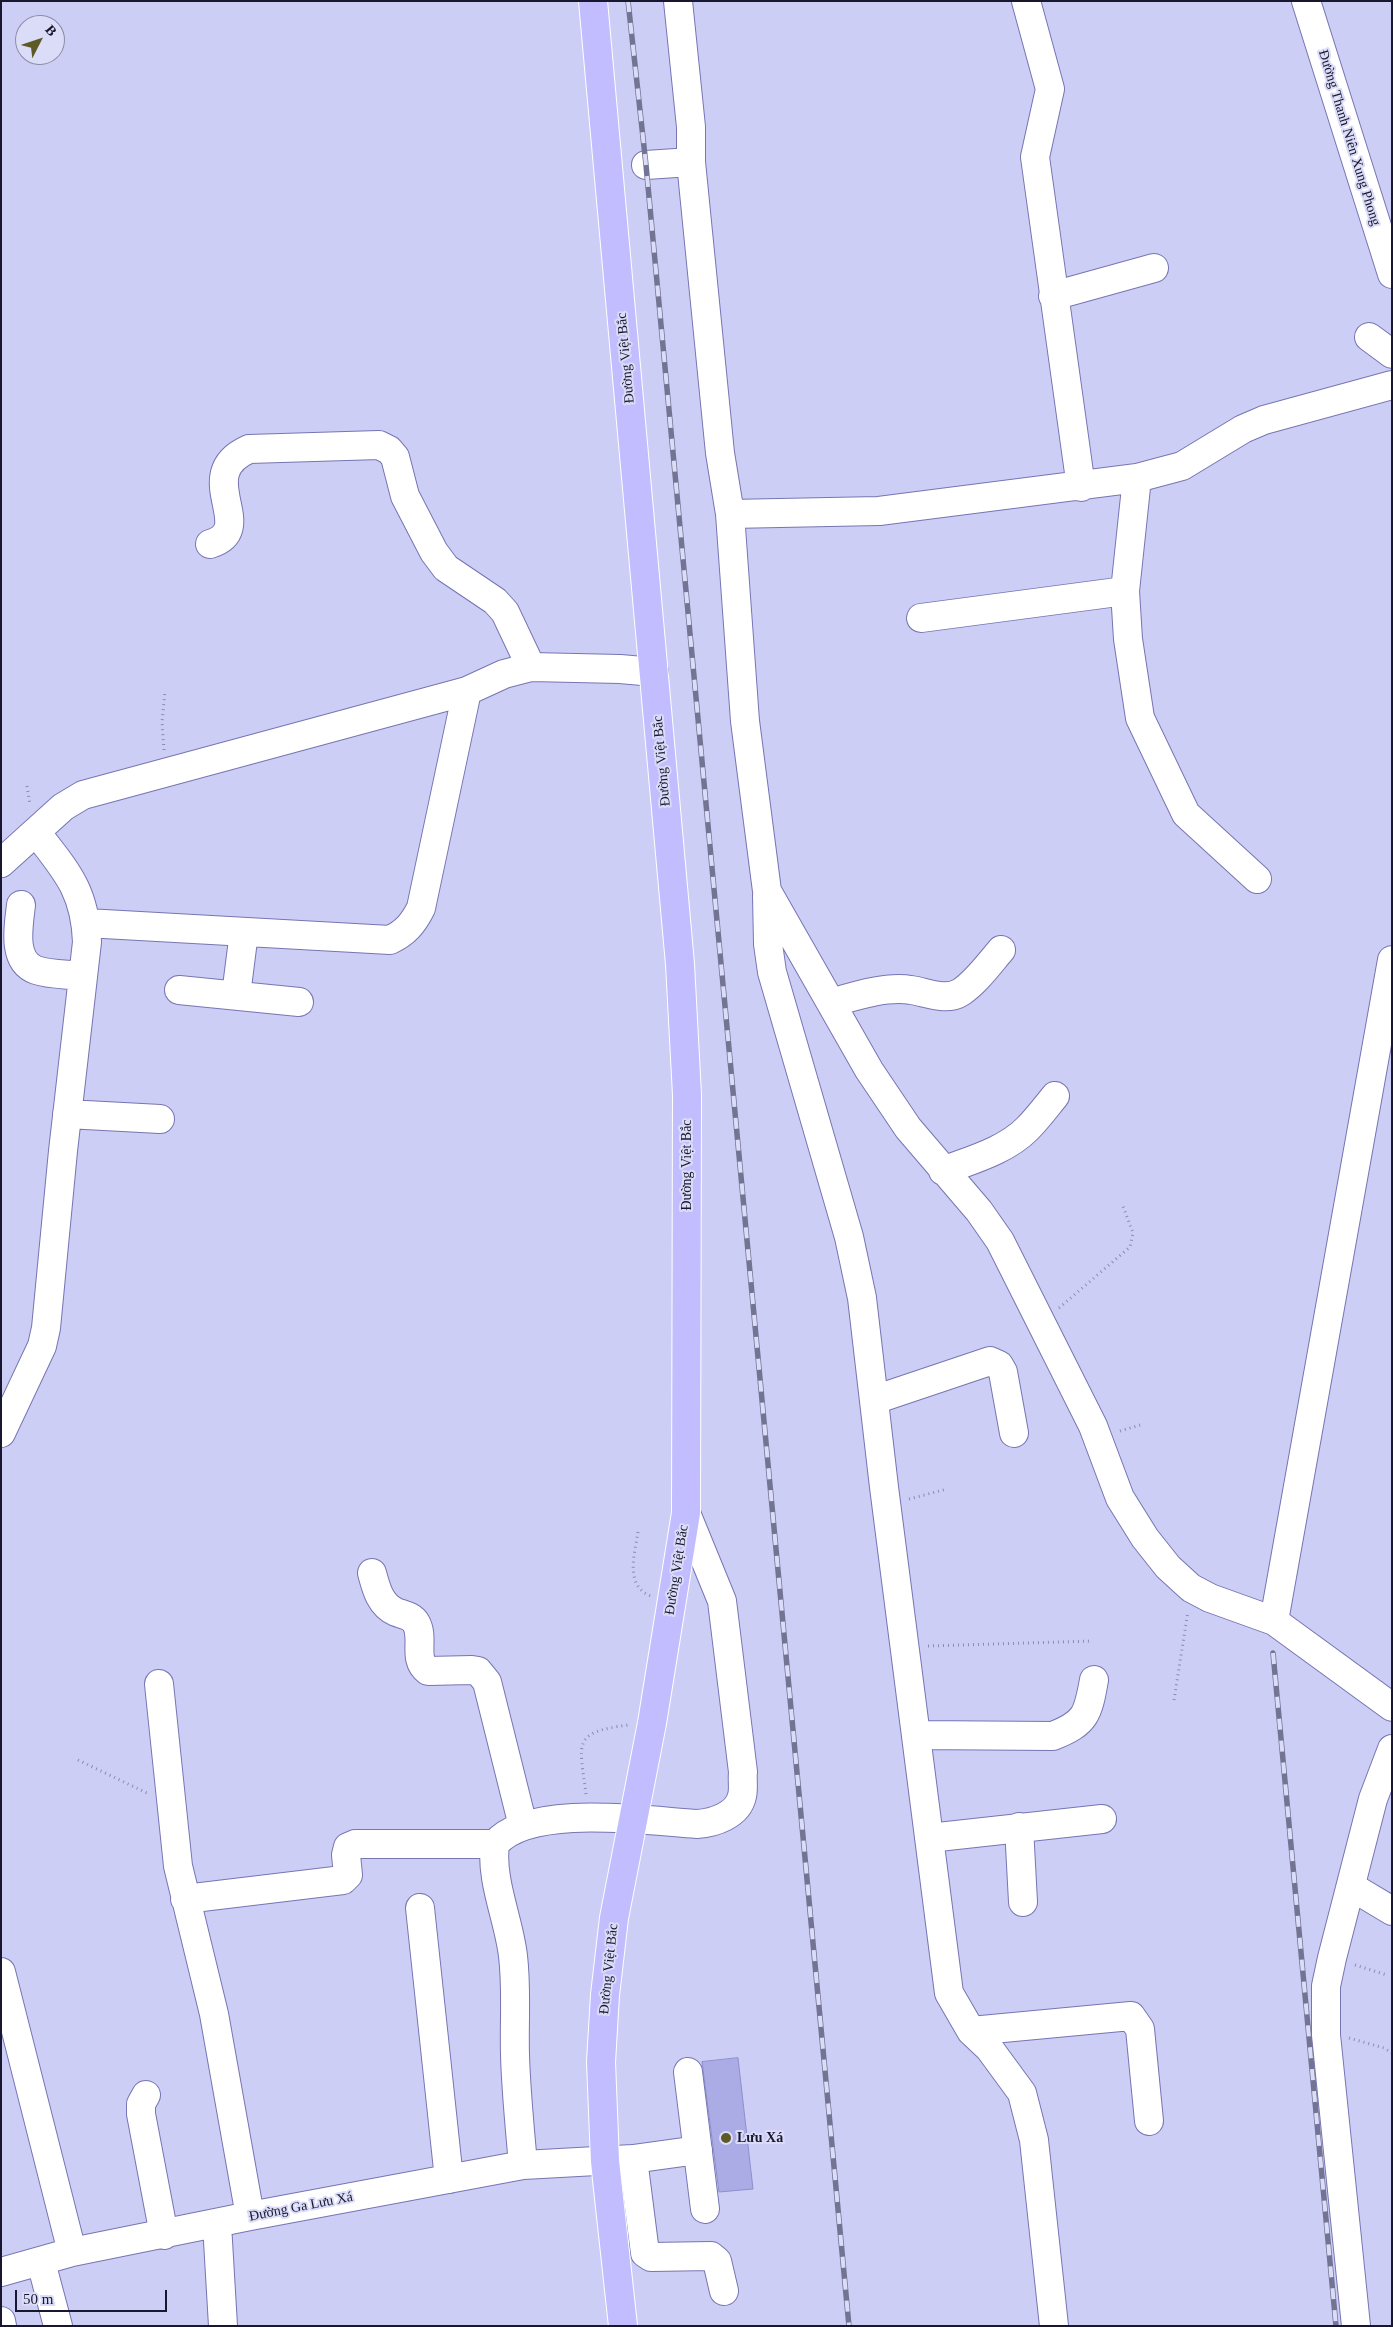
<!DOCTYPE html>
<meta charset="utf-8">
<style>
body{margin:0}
#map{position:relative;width:1393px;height:2327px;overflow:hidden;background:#cdcef6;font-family:Georgia,serif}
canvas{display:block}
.frame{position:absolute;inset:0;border:2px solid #18172f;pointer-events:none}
.north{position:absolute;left:15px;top:15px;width:50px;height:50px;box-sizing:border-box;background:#dbdcf7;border:1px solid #8d8da7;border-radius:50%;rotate:49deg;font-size:14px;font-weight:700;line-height:20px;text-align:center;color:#18172f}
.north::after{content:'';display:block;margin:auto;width:18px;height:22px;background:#5e5a26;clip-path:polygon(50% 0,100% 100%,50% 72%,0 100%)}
.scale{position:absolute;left:15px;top:2290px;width:152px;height:22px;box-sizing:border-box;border:2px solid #18172f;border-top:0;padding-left:6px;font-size:15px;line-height:18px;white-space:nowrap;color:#18172f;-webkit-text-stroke:4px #dbdcf7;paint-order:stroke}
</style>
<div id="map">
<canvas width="1393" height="2327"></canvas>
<div class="frame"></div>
<div class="north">B</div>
<div class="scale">50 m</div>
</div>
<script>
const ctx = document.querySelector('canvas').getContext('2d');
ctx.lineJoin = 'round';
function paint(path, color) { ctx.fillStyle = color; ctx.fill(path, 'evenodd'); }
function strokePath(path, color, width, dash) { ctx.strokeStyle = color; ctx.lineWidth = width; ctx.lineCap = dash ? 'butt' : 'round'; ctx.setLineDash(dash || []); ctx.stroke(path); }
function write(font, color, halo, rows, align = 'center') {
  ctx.font = font + ' Georgia,serif'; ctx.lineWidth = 4; ctx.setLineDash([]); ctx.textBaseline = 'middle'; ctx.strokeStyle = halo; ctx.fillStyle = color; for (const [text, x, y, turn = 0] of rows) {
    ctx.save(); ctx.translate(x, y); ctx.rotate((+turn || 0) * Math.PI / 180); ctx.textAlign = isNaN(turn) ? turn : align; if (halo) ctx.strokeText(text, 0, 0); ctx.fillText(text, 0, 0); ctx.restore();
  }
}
const building = new Path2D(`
 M738,2058L753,2189L719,2192L702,2062Z`);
const path = new Path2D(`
 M164,750L162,722L165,691
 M27,786L30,805
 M1059,1308L1130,1247L1133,1233L1123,1206
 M1120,1431L1140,1425
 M909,1499L947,1489
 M638,1532C635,1553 624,1586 651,1596
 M928,1646L1092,1641
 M1174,1700L1188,1611
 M78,1760L147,1793
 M586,1794C580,1744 570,1732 629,1725
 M1355,1965L1387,1975
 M1349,2038L1384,2048L1392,2053`);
const minor = new Path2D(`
 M678,1L691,127V162L720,453L730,514L745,721L767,891L869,1070L908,1128L979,1211L1000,1241L1093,1426L1120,1498L1145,1538L1168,1567L1191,1588L1210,1598L1274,1621L1392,1707
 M1026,1L1050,89L1035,157L1081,487
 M1306,1L1392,274
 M646,165L691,162
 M1053,296L1154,268
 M1369,337L1392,354
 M1137,478L1125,591L1128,639L1140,718L1186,814L1257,879
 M730,514L879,511L1137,478L1182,466L1243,429L1264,420L1392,385
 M210,544C260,529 190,475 249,449L379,445L389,450L395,457L405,496L434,552L446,568L495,601L505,612L531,667
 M921,618L1125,591
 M1,863L63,807L83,795L467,691L504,674L531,667L620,669L654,672
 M767,895L768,944L772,972L849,1237L862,1298L884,1487L949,1993L971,2031L989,2048L1022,2093L1034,2140L1054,2326
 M21,905C19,924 11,961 36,970C50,975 68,974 83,976
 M86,923L390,940C405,933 413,924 421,908L467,691
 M179,990L299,1002
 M236,995L244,932
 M831,1003C855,996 886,986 911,990C926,992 946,1002 961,992C976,982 989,964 1001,950
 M67,1114L160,1119
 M943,1171C971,1160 1005,1151 1027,1129C1037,1119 1046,1107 1055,1096
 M874,1400L990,1361L999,1365L1003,1372L1014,1433
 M1,1433L42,1346L46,1328L63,1151L87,942C85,890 66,871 36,832
 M372,1573C376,1588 380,1605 396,1612C404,1615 412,1616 416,1623C425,1639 412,1659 428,1671L472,1670L478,1671L487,1682L523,1826
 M1274,1621L1392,960
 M159,1684L178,1866L214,2014L250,2216
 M917,1735L1053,1736C1086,1723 1088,1714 1094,1680
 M1019,1827L1023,1902
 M929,1838L1102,1819
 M1352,1887L1392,1911
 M185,1899L343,1880L348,1875L346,1855L348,1847L355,1844H495
 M420,1908L449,2179
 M1,1972L72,2252
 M971,2031L1131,2016L1140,2029L1149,2121
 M688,2072L705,2209
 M146,2095L141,2104V2114L164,2235
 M633,2159L645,2253L651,2257L711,2256L717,2261L724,2291
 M523,2165C520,2129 516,2092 515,2055C514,2023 517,1989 513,1956C509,1920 490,1880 495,1844C530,1803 647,1821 697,1824C714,1823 738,1815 742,1796C744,1789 742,1779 743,1772L722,1601L686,1513
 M217,2224L223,2326
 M41,2262L58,2326
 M1,2272L72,2252L250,2216L523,2165L633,2159L698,2150
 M1,2321L2,2326
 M1356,2326L1326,2035V1986L1332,1958L1373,1799L1392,1749`);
const major = new Path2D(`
 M593,1L680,964L687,1095L686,1513L652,1723L614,1918L605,1995L601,2062L605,2161L623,2326`);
const rail = new Path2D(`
 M628,1L646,165L849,2326
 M1273,1653L1336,2326`);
const markers = [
 [726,2138,6,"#5e5a26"]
];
const streetNames = [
 ["Đường Thanh Niên Xung Phong",1349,138,73],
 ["Đường Việt Bắc",626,358,-95],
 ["Đường Việt Bắc",662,761,-95],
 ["Đường Việt Bắc",687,1165,-90],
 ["Đường Việt Bắc",677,1570,-81],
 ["Đường Việt Bắc",609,1969,-84],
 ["Đường Ga Lưu Xá",301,2207,-11]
];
const poiNames = [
 ["Lưu Xá",737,2138]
];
paint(building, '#ababe6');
strokePath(building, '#8e8ecc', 1);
strokePath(minor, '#7775b2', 30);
strokePath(major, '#fff', 30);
strokePath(path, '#8c8cae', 3, [1, 4]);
strokePath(minor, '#fff', 28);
strokePath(major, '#c1bdff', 28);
strokePath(rail, '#737393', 5.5);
strokePath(rail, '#dbdcf7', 4, [11]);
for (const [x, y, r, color] of markers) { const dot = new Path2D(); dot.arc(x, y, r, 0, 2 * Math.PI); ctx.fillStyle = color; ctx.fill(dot); strokePath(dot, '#dbdcf7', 2); }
write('14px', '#18172f', '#dbdcf7', streetNames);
write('bold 14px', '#18172f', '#dbdcf7', poiNames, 'left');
</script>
